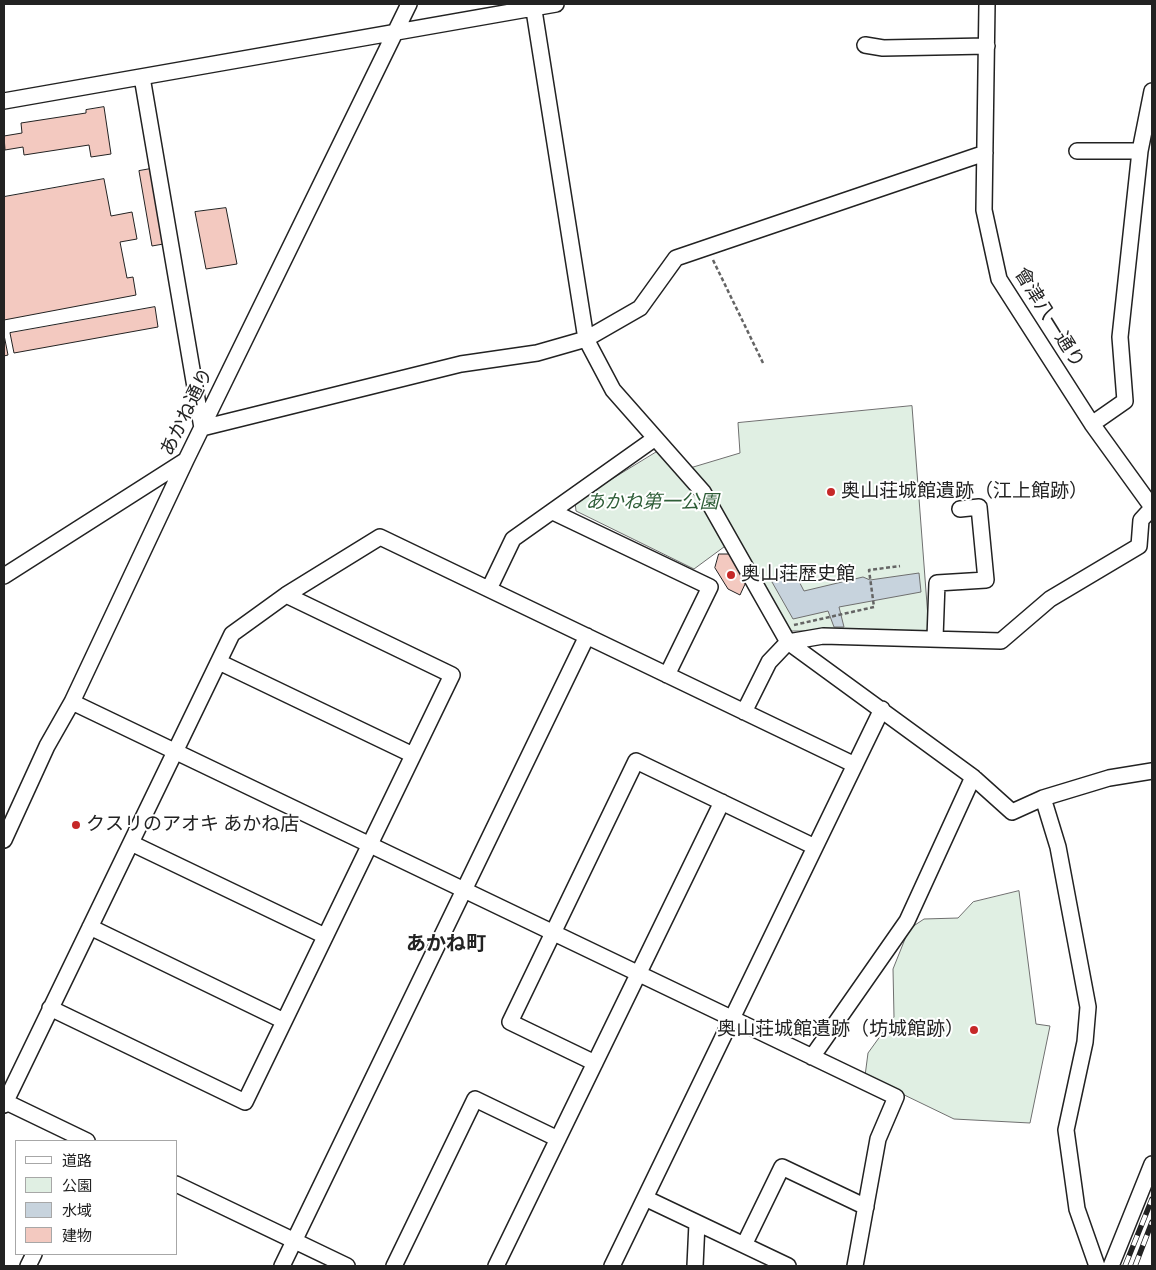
<!DOCTYPE html>
<meta charset="utf-8">
<style>
body{margin:0}
#map{position:relative;width:1156px;height:1270px;overflow:hidden;background:#fff;font-family:"Zilla Slab","Noto Sans JP",serif}
canvas{display:block}
.frame{position:absolute;inset:0;border:5px solid #222;pointer-events:none}
.legend{position:absolute;left:15px;top:1140px;width:162px;height:115px;box-sizing:border-box;background:#fff;border:1px solid #a7a7a7;margin:0;padding:6px 9px;list-style:none;font-size:15px;color:#222}
.legend li{display:flex;align-items:center;gap:10px;height:25px}
.legend b{width:25px;border:1px solid #a7a7a7}
</style>
<div id="map">
<canvas width="1156" height="1270"></canvas>
<div class="frame"></div>
<ul class="legend">
<li><b style="height:6px;background:#fff"></b>道路</li>
<li><b style="height:14px;background:#e0efe3"></b>公園</li>
<li><b style="height:14px;background:#c7d3dd"></b>水域</li>
<li><b style="height:14px;background:#f3c9c0"></b>建物</li>
</ul>
</div>
<script>
const ctx = document.querySelector('canvas').getContext('2d');
ctx.lineJoin = 'round';
function paint(path, color) { ctx.fillStyle = color; ctx.fill(path, 'evenodd'); }
function strokePath(path, color, width, dash) { ctx.strokeStyle = color; ctx.lineWidth = width; ctx.lineCap = dash ? 'butt' : 'round'; ctx.setLineDash(dash || []); ctx.stroke(path); }
function write(font, color, halo, rows, align = 'center') {
  ctx.font = font + ' "Zilla Slab","Noto Sans JP",serif'; ctx.lineWidth = 4; ctx.setLineDash([]); ctx.textBaseline = 'middle'; ctx.strokeStyle = halo; ctx.fillStyle = color; for (const [text, x, y, turn = 0] of rows) {
    ctx.save(); ctx.translate(x, y); ctx.rotate((+turn || 0) * Math.PI / 180); ctx.textAlign = isNaN(turn) ? turn : align; if (halo) ctx.strokeText(text, 0, 0); ctx.fillText(text, 0, 0); ctx.restore();
  }
}
const green = new Path2D(`
 M912,406L929,631H789L690,468L740,453L738,423Z
 M660,450L703,500L728,544L694,569L576,511L575,502Z
 M1019,891L1036,1024L1050,1026L1030,1123L954,1119L865,1076L868,1053L894,1017L893,969L909,929L924,919L958,918L973,902Z`);
const water = new Path2D(`
 M792,568L804,591L863,577L870,580L919,573L921,592L839,607L844,627H834L828,611L793,619L772,582Z`);
const building = new Path2D(`
 M104,107L111,154L91,157L89,145L24,155L23,147L5,150L4,136L22,133L21,123L86,113V110Z
 M156,168L169,243L152,246L139,171Z
 M104,179L111,216L132,212L137,239L120,242L127,278L133,277L136,295L4,320V197Z
 M226,208L237,264L206,269L195,212Z
 M155,307L158,327L14,353L10,333Z
 M4,335L8,355L4,356Z
 M719,554H731L746,582L740,595L728,589L715,568Z`);
const path = new Path2D(`
 M713,260L763,363
 M794,625L874,607L869,570L900,566`);
const minor = new Path2D(`
 M533,4L586,339L613,390L703,492L788,642L973,777L1012,812L1043,798L1058,847L1088,1007L1085,1042L1066,1130L1077,1209L1097,1266
 M987,4L984,210L999,279L1092,424L1152,507
 M865,45L883,48L987,46
 M142,77L202,428L461,364L537,353L586,339L640,308L676,258L985,153
 M4,101L556,4
 M1077,151H1140
 M1092,424L1125,401L1120,337L1140,151L1152,91
 M553,512L710,587L667,675
 M4,576L186,460
 M489,589L513,539L654,439
 M935,638L937,583L986,580L979,507L960,509
 M219,662L413,755
 M72,702L896,1097L878,1139L855,1266
 M744,712L769,662L788,642L823,636L1001,641L1050,599L1139,546L1141,520L1152,508
 M1043,798L1109,778L1152,771
 M4,840L47,746L72,702L186,460L409,4
 M131,843L325,936
 M90,927L284,1021
 M50,1008L245,1102L452,675L286,595
 M812,1057L907,921L973,777
 M595,1063L510,1022L636,761L815,847
 M4,1101L87,1141
 M4,1105L232,634L286,595L380,537L855,765
 M176,1184L347,1266
 M645,1198L788,1266
 M744,1245L782,1167L866,1207
 M28,1266L34,1254
 M282,1266L587,636
 M394,1266L475,1099L558,1139
 M496,1266L722,802
 M612,1266L882,709
 M695,1266L697,1223
 M1111,1266L1152,1164`);
const rail = new Path2D(`
 M1125,1266L1152,1199
 M1135,1266L1152,1222`);
const markers = [
 [831,492,5,"#c62828"],
 [731,575,5,"#c62828"],
 [76,825,5,"#c62828"],
 [974,1030,5,"#c62828"]
];
const streetNames = [
 ["會津八一通り",1049,318,58],
 ["あかね通り",187,412,-64]
];
const poiNames = [
 ["奥山荘城館遺跡（江上館跡）",841,492],
 ["奥山荘歴史館",741,575],
 ["クスリのアオキ あかね店",86,825],
 ["奥山荘城館遺跡（坊城館跡）",964,1030,"right"]
];
const parkNames = [
 ["あかね第一公園",652,503]
];
const neighbourhoodNames = [
 ["あかね町",446,944]
];
paint(green, '#e0efe3');
strokePath(green, '#6f6f6f', 1);
paint(water, '#c7d3dd');
strokePath(water, '#6f6f6f', 1);
paint(building, '#f3c9c0');
strokePath(building, '#222', 1);
strokePath(minor, '#222', 18);
strokePath(path, '#646464', 2.5, [4, 2.5]);
strokePath(minor, '#fff', 15);
strokePath(rail, '#222', 5.5);
strokePath(rail, '#fff', 4, [11]);
for (const [x, y, r, color] of markers) { const dot = new Path2D(); dot.arc(x, y, r, 0, 2 * Math.PI); ctx.fillStyle = color; ctx.fill(dot); strokePath(dot, '#fff', 2); }
write('19px', '#222', '#fff', streetNames);
write('19px', '#222', '#fff', poiNames, 'left');
write('italic 19px', '#2f5e38', '#fff', parkNames);
write('bold 20px', '#222', '#fff', neighbourhoodNames);
</script>
